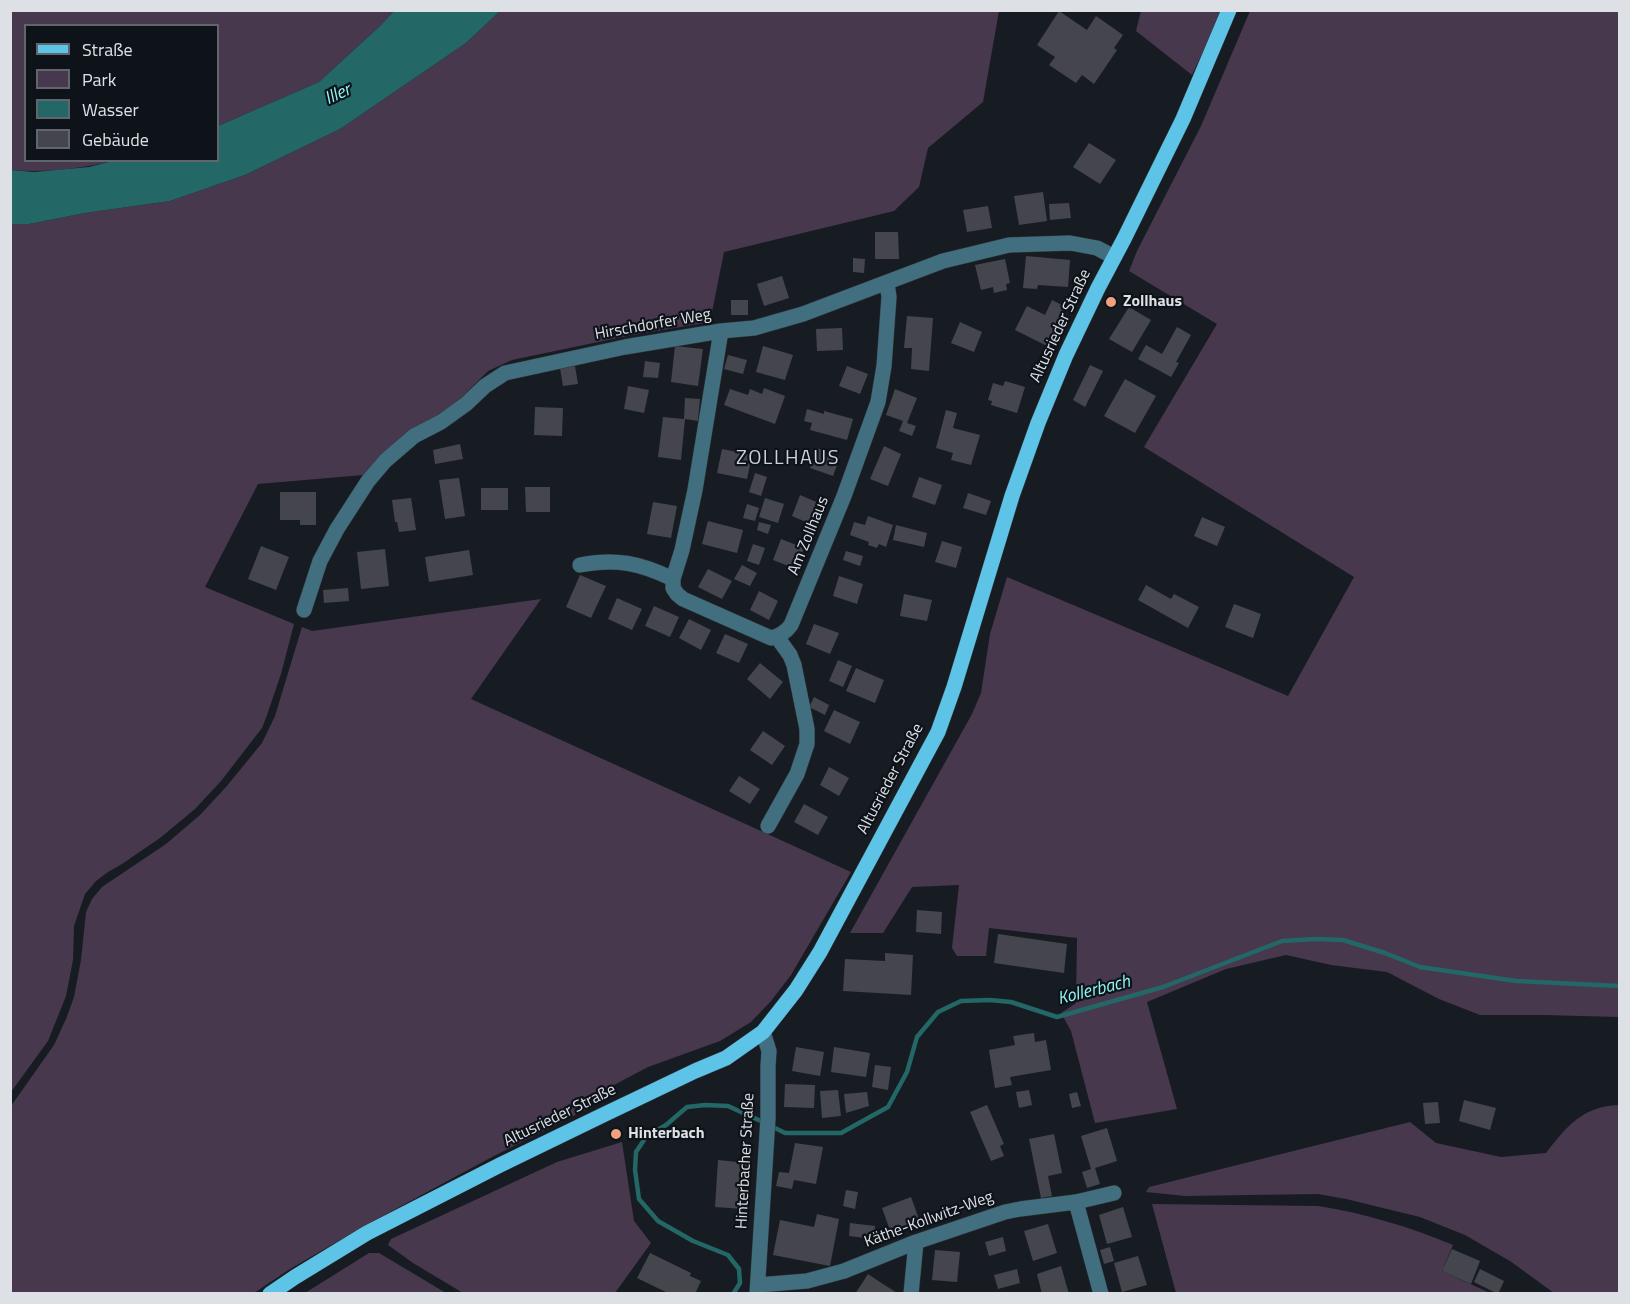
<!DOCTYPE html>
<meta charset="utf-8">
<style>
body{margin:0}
#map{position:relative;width:1630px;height:1304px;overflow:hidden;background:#171c23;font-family:"Titillium Web",sans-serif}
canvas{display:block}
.frame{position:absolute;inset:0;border:12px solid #dde1e6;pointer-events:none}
.legend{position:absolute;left:24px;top:24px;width:195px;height:138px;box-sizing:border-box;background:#0e131a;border:2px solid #61656c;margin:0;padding:8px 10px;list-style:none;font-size:18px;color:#dde1e6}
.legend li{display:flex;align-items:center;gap:12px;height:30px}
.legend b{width:30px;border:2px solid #61656c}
</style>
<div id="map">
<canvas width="1630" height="1304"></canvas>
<div class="frame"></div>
<ul class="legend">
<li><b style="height:8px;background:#5dc4e8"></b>Straße</li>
<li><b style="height:16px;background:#47384e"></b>Park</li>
<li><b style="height:16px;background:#236766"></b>Wasser</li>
<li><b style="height:16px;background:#45454e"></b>Gebäude</li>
</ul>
</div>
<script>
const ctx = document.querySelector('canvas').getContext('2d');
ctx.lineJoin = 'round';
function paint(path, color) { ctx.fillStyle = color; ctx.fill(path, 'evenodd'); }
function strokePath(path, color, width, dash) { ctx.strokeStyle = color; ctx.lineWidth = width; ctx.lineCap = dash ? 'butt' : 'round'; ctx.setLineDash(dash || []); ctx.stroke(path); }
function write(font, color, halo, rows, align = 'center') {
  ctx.font = font + ' "Titillium Web",sans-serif'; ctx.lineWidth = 4.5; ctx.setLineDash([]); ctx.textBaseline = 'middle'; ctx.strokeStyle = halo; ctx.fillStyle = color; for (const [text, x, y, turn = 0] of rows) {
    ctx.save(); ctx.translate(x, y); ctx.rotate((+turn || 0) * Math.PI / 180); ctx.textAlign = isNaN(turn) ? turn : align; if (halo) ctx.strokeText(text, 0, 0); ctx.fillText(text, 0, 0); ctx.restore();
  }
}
const green = new Path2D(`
 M10,11H394L380,26L319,82L218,126V26H26V160L112,161C79,169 45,173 11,170Z
 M500,11H999L983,102L928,148L919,187L894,211L724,252L710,322L627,336L512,360L488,371L460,399L433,420L399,440L363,475L258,484L205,587L294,624L281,674L267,715L262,728L255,737L221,781L195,809L160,838L122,864L108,872L96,881L85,894L74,926L73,960L66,996L48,1041L11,1092V224H29L85,213L170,201L245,175L340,129L466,43Z
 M1141,11H1220L1206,46L1192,75L1136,31Z
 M1250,11H1619V1017L1545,1015H1480L1439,999L1387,972L1331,965L1286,955L1226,969L1147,1002L1177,1109L1095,1123L1071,1031L1061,1013L1076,1003L1077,938L989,928L986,956H957L952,948L959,885L912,887L883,933H850L972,714L981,693L990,634L1007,577L1288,696L1354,577L1144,447L1217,324L1129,271L1137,251L1201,126Z
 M541,599L471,699L851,872L791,975L771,1001L751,1022L720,1041L648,1067L597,1094L585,1110L492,1157L366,1225L290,1269L254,1293L11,1294V1106L54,1045L66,1019L74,997L81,960L86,912L92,899L102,887L166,844L200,815L226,787L262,743L275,716L302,627L312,631Z
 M1619,1105V1293H1554L1510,1261L1465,1235L1420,1217L1346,1199L1318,1194L1185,1196L1146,1192L1149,1187L1410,1122L1436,1143L1501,1157L1546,1153C1567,1126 1583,1106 1619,1105Z
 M622,1142L634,1221L651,1243L615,1293H463L413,1263L388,1245L391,1239L557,1162Z
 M1152,1204L1318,1206C1364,1213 1410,1227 1453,1245L1442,1271L1490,1293H1176Z
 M369,1253H379L446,1293H305Z`);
const water = new Path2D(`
 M394,11H500L466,43L340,129L245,175L170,201L85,213L29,224H11V170L34,172L89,167L112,161L218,160V126L319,82L380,26Z`);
const stream = new Path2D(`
 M771,1126L785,1133H841L888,1107L907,1072L917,1037L938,1012L961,1001L990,1000L1011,1002L1057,1017L1163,987L1282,941L1315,939L1343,940L1385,953L1420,967L1516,981L1620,986
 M733,1294L740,1283L739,1269L728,1255L693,1241L658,1221L639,1199L635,1170L636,1152L646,1137L666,1125L687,1107L705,1105L728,1106L763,1122`);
const building = new Path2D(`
 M1059,11L1087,30L1096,16L1123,35L1114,48L1117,50L1094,84L1082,75L1076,83L1049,65L1055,57L1037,45Z
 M1089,143L1116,160L1100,184L1073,167Z
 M1043,192L1047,221L1019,225L1014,196Z
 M1069,203L1071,218L1050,220L1049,204Z
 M988,206L992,228L967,232L963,210Z
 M875,232H898L899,259H875Z
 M1026,256L1070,260L1068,287L1038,285L1037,289L1023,288Z
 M853,258L865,259L864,273L853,272Z
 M1005,259L1010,283L1006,284L1007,290L994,293L993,287L981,290L975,265Z
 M782,276L789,298L764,306L757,284Z
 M731,300H748V315H731Z
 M1052,300L1066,307L1047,346L1015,330L1027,306L1045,315Z
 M1129,307L1151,320L1132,352L1109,339Z
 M907,316L933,318L929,371L911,369L912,348H904Z
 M960,322L982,332L974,352L951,343Z
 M1177,327L1191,335L1176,362L1179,363L1171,377L1138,359L1146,345L1162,354Z
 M842,328L843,350L817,351L816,329Z
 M675,346L703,349L698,386L671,382Z
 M763,346L793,355L785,380L756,372Z
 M728,355L747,360L743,374L724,369Z
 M645,361L660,363L658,378L643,377Z
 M1090,365L1103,371L1085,407L1073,400Z
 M575,366L578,384L563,386L560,368Z
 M847,366L868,374L860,394L839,386Z
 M1125,379L1156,396L1135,433L1104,416Z
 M1005,381L1025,387L1017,413L991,405L992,401L988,400L993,383L1003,386Z
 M628,386L649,390L644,413L624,409Z
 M764,388L785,396L775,424L724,405L730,389L748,395L750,389L762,394Z
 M895,389L917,398L907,423L916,426L912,436L899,431L903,421L886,415Z
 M685,398L700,399L698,421L685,419L681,460L658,457L663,417L684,419Z
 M535,407L563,408L562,436L534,435Z
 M807,409L824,414V411L853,419L847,440L810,430L812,423L804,421Z
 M946,410L957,413L953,428L980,435L971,465L951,460L953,453L936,448Z
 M460,444L463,459L435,464L433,450Z
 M884,446L901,454L888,486L870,479Z
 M817,448L840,457L833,476L810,468Z
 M722,449L752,455L747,479L717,473Z
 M755,473L767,477L761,496L749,492Z
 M919,477L942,485L935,505L912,497Z
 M459,478L465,516L445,519L439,480Z
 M525,487H550V512H526Z
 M481,488H508V510H481Z
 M280,492H316V525H300V520H280Z
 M968,493L991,501L986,515L963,508Z
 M800,495L821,504L813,525L792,516Z
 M411,498L416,530L399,532L397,522H395L392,500Z
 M765,498L784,504L778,523L759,517Z
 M653,502L677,506L671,538L647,534Z
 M747,504L759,508L755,521L743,518Z
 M868,516L893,525L886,547L879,544L877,548L868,545L869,542L850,535L854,522L865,525Z
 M1202,517L1225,527L1217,546L1194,536Z
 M708,521L743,530L737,553L702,544Z
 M759,522L771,525L768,534L757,530Z
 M896,525L927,533L924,547L893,540Z
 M781,539L804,548L796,569L773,560Z
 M942,541L962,547L956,568L935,562Z
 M753,544L765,548L759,565L747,561Z
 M261,546L289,557L276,590L248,579Z
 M385,549L389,586L361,589L357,552Z
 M469,550L473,575L429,582L425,557Z
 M846,551L863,556L860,566L843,560Z
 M742,565L757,573L750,586L734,579Z
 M708,569L732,581L722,599L698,587Z
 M580,575L606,586L591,618L566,607Z
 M839,576L863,584L857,604L833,596Z
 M1146,585L1171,599L1174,594L1199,607L1188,628L1138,600Z
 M348,588L349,601L324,603L323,590Z
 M759,591L778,601L769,620L750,610Z
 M904,594L932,600L927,621L900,616Z
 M617,598L642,609L632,630L608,619Z
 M1234,604L1261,614L1253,638L1225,627Z
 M654,606L679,617L670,637L645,626Z
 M689,619L711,630L701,650L679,638Z
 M814,624L839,633L830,654L806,644Z
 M725,634L748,644L739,663L716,653Z
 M838,660L852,666L843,687L829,681Z
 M760,663L783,682L770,699L747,679Z
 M856,668L884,680L875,703L846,691Z
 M814,697L829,705L825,715L809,707Z
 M834,710L860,722L850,744L824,731Z
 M763,731L785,746L772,765L750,750Z
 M829,767L849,778L839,796L820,785Z
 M739,776L760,789L750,804L729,791Z
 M804,804L828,817L818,835L794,822Z
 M917,910L942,912L941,934L916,932Z
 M998,934L1067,944L1064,973L994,963Z
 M885,953L913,955L911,995L843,991L845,959L885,961Z
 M1034,1033L1035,1042L1046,1040L1051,1070L1010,1077L1012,1085L995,1088L989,1050L1015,1045L1013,1036Z
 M796,1047L824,1052L820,1076L792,1071Z
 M834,1047L870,1053L866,1077L831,1072Z
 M875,1065L891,1067L888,1090L872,1087Z
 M785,1084L815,1085L814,1108L784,1107Z
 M838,1090L841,1116L822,1118L820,1091Z
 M1029,1090L1032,1105L1019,1108L1016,1092Z
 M867,1092L869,1106L846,1113L844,1094Z
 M1077,1092L1081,1106L1072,1108L1069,1094Z
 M1464,1100L1496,1108L1490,1130L1459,1121Z
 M1438,1102L1440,1123L1425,1124L1423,1103Z
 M987,1105L1004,1144L1000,1146L1004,1156L991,1161L970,1112Z
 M1107,1128L1117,1161L1095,1168L1100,1184L1087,1188L1082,1172L1091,1169L1081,1136Z
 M1054,1134L1062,1173L1048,1176L1052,1196L1041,1198L1029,1139Z
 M795,1143L823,1147L816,1184L794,1180L792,1189L776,1186L779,1172L789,1173Z
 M718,1160L747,1163L743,1209L715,1207Z
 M846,1190L858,1192L855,1209L843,1206Z
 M911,1197L920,1222L891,1233L882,1208Z
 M1123,1207L1132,1237L1107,1244L1099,1215Z
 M817,1214L839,1219L830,1266L773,1255L780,1220L814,1227Z
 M850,1223L875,1226L874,1239L849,1236Z
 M1048,1224L1057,1253L1033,1261L1024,1231Z
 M1003,1237L1006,1251L989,1256L985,1242Z
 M1110,1247L1114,1261L1104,1264L1100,1250Z
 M1452,1249L1480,1261L1471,1284L1442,1271Z
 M935,1250L960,1252L957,1282L932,1280Z
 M650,1253L691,1273L690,1276L701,1281L695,1294H670L637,1278Z
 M1138,1256L1147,1285L1122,1292L1114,1263Z
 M1061,1266L1069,1294H1042L1037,1274Z
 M1017,1269L1020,1283L998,1289L994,1275Z
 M1480,1269L1504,1281L1498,1294L1474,1282Z
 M868,1274L883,1284L899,1294H855Z`);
const minor = new Path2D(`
 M721,331L695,490L682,550L673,579V588L677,594L683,599L771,638C780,636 786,632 791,625L844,496L878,402L884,366L889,297L887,283
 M580,565C616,558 640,563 673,579
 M304,610L320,561L337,529L368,481L385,461L414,436L441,422L466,404L485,386L505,373L625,347L721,331L754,328L803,314L943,261L1009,245L1070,243L1097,248L1114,257
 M768,826L797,774L807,744V729L794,665L790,655L777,637
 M1076,1202L1101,1294
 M758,1285L807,1281L844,1271L916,1242L1005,1212L1020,1209L1076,1202L1114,1193
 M757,1294L768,1118V1066L769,1051L763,1032
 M911,1294L916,1242`);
const major = new Path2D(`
 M270,1294L295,1277L367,1233L500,1165L603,1115L695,1071L726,1058L763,1032L796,990L820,952L938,732L954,687L1012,496L1038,423L1066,355L1098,288L1124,239L1183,119L1229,10`);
const markers = [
 [1111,302,6,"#f1a17d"],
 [616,1134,6,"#f1a17d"]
];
const poiNames = [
 ["Zollhaus",1123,302],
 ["Hinterbach",628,1134]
];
const streetNames = [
 ["Hirschdorfer Weg",653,325,-10],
 ["Altusrieder Straße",1061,326,-65],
 ["Am Zollhaus",809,536,-68],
 ["Altusrieder Straße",891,779,-62],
 ["Altusrieder Straße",560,1116,-26],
 ["Hinterbacher Straße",746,1161,-87],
 ["Käthe-Kollwitz-Weg",929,1220,-20]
];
const waterNames = [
 ["Iller",338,95,-25],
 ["Kollerbach",1094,991,-14]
];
const quarterNames = [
 ["ZOLLHAUS",788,459]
];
paint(green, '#47384e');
paint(water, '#236766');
strokePath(stream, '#236766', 4.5);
paint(building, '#45454e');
strokePath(minor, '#33383e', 16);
strokePath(major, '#33383e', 16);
strokePath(minor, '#416f80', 15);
strokePath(major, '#5dc4e8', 15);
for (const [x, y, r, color] of markers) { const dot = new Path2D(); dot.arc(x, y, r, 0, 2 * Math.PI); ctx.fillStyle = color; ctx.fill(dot); strokePath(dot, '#0e131a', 2); }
write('bold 16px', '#dde1e6', '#0e131a', poiNames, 'left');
write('16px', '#dde1e6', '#0e131a', streetNames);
write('italic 18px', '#8ef6f3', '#0e131a', waterNames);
ctx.letterSpacing = '1.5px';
write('20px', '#cbd2dc', '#0e131a', quarterNames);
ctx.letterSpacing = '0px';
</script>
